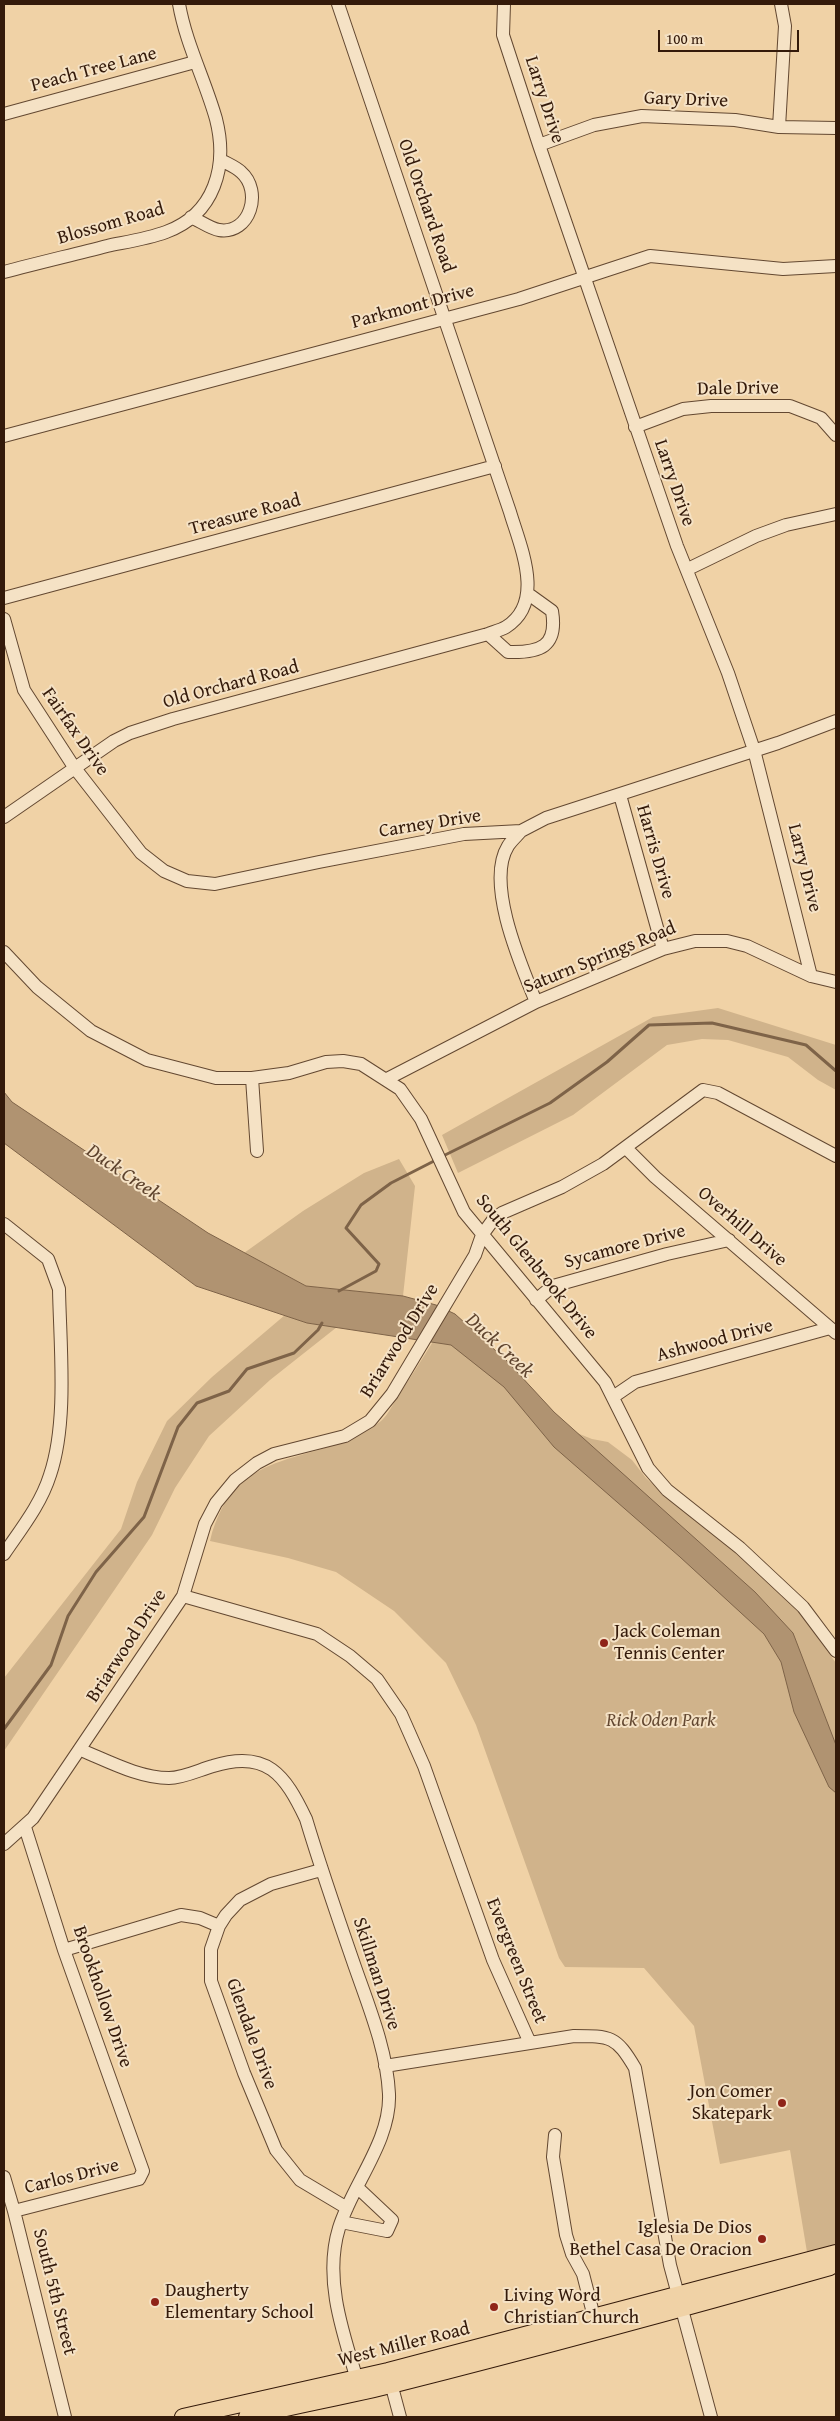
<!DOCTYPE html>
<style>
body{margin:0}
#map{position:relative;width:840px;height:2421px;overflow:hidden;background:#f0d2a6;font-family:"Gentium Book Plus",serif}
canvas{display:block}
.frame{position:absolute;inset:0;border:5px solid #341a0a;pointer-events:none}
.scale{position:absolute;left:658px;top:30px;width:141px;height:22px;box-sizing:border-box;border:2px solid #341a0a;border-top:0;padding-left:6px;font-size:15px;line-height:18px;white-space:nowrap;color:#341a0a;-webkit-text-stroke:4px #f5e2c5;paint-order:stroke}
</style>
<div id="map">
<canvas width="840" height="2421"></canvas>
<div class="frame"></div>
<div class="scale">100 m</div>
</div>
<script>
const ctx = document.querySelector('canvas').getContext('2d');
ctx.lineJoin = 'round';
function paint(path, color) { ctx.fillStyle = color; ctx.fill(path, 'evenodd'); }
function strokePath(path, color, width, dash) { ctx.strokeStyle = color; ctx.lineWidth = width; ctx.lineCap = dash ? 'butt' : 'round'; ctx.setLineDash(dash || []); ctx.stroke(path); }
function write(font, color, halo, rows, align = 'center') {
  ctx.font = font + ' "Gentium Book Plus",serif'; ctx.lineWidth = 4; ctx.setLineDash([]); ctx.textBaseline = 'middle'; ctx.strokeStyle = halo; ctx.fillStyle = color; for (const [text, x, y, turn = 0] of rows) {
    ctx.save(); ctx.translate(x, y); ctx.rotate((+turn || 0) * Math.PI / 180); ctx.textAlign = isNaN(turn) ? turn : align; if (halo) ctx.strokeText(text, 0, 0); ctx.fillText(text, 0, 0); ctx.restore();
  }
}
const green = new Path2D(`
 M718,1008L836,1045V1090L818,1080L788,1057L728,1040L702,1039L667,1045L573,1115L458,1173L442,1135L653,1017Z
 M399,1159L415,1186L403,1296L306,1286L244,1253L303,1211L364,1173Z
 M451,1312L506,1360L554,1412L577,1433L592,1439L608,1442L632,1460L646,1478L673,1503L743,1556L794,1606L836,1663V2244L807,2252L790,2150L720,2164L694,2026L644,1968L565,1967L559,1958L476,1725L446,1663L394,1611L336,1572L288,1558L210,1541C235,1439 318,1470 381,1421C388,1415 393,1404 398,1396C417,1368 434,1340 451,1312Z
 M285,1315L307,1323L337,1327L270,1380L209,1436L175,1488L152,1535L4,1751V1678L121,1529L137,1482L167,1421L212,1377Z`);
const water = new Path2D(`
 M4,1092L12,1102L208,1233L306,1286L403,1296L436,1305L455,1314L506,1360L554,1412L755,1592L793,1633L836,1745V1793L829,1787L794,1712L781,1662L764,1634L680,1557L554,1447L504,1387L451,1345L307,1323L196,1286L4,1143Z`);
const stream = new Path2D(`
 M441,1157L550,1103L607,1062L649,1025L712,1023L806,1045L836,1071
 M339,1291L376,1271L379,1264L346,1228L361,1205L391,1183L436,1160
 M4,1729L51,1665L68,1616L96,1572L144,1517L178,1427L197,1403L229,1391L247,1369L294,1353L318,1330L322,1323`);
const minor = new Path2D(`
 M504,4L503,35L539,145L677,546L728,673L754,750L811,976
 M4,114L195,62
 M779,127L785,26L781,4
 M539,145L594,125L642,116L735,120L779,127L836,128
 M191,217C200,221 211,229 219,230C250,235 263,191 241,172C236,167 228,164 221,160
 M4,272C38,263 72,255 107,246C126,242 147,239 166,232C215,214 228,166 216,119C205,80 186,44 179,4
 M635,427L683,409L711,406H790L821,418L836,435
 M4,436L519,299L650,256L783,269L836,266
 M688,569L756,536L786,525L836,514
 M4,598L495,466
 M4,619L24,690L74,767L141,853L164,871L187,881L215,884L319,862L464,834L521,831L546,818L778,743L836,721
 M488,634L508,652C540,653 558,647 552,611L527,593
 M620,795L663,949
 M4,817L114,741L130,733L173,719L488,634C493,632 501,630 506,627C546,602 520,546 510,512L338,4
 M521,831C517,836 511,841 508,846C485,883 521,965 536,1002
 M4,952L37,987L91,1031L147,1060L216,1078H252L289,1073L326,1062L343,1061L361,1064L400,1089L421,1119L464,1212L605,1382L648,1468L667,1490L740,1548L803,1607L836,1651
 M252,1078L257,1151
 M387,1079L536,1002L663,949L695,941H727L747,946L811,976L836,982
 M626,1148L655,1177L836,1333
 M4,1224L48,1259L59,1289C60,1346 68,1422 50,1475C41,1504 21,1529 4,1554
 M536,1300L553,1286L667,1254L729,1240
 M613,1397L635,1382L830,1328
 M183,1596L317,1634L350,1656L377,1679L401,1714L424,1766L493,1960L530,2043
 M81,1750C108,1761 139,1778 169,1778C183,1778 199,1770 213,1766C267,1749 285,1775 306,1819C321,1869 338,1918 355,1967C369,2007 387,2051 389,2094C391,2141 352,2185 339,2228C323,2280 344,2336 359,2386
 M4,1844L33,1818L183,1596L205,1524L216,1503L235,1480L257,1463L274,1454L345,1436L370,1421L392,1394L475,1255L482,1235L493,1220L502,1213L562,1187L603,1164L703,1090L718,1093L836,1156
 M321,1870L271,1884L240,1900L226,1915L219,1926L211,1949V1981L244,2073L276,2150L300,2180L347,2208
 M64,1950L181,1915L200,1918L219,1926
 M385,2066L574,2036C611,2036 616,2036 635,2068L670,2265L711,2417
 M555,2135L553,2157L566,2235L572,2254L583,2274L594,2317
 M4,2177L14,2211L65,2417
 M14,2211L139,2179L143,2171L64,1950L25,1827
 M341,2222L387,2231L392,2220L358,2188
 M389,2376L400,2417`);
const major = new Path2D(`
 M183,2417L388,2371L836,2253
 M247,2417C296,2405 346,2396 395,2384C541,2347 685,2308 830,2267`);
const markers = [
 [604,1643,5,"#8f2418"],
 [782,2103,5,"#8f2418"],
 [762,2239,5,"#8f2418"],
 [155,2302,5,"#8f2418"],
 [494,2307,5,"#8f2418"]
];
const streetNames = [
 ["Peach Tree Lane",94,70,-15],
 ["Larry Drive",544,100,72],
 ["Gary Drive",686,100,2],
 ["Old Orchard Road",426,206,71],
 ["Blossom Road",111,224,-16],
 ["Parkmont Drive",413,307,-15],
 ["Dale Drive",738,389,-1],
 ["Larry Drive",674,483,71],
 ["Treasure Road",245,515,-15],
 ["Old Orchard Road",231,685,-15],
 ["Fairfax Drive",75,732,55],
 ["Carney Drive",430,824,-9],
 ["Harris Drive",655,852,74],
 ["Larry Drive",804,868,76],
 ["Saturn Springs Road",600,958,-22],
 ["Overhill Drive",742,1227,41],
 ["Sycamore Drive",625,1247,-15],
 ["South Glenbrook Drive",536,1267,51],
 ["Briarwood Drive",400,1341,-58],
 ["Ashwood Drive",715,1341,-15],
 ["Briarwood Drive",127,1646,-57],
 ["Evergreen Street",516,1961,68],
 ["Skillman Drive",376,1974,72],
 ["Brookhollow Drive",102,1997,71],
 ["Glendale Drive",251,2034,70],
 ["Carlos Drive",72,2177,-14],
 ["South 5th Street",54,2292,76],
 ["West Miller Road",404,2345,-14]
];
const poiNames = [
 ["Jack Coleman",614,1632],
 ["Tennis Center",614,1654],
 ["Jon Comer",772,2092,"right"],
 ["Skatepark",772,2114,"right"],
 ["Iglesia De Dios",752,2228,"right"],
 ["Bethel Casa De Oracion",752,2250,"right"],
 ["Daugherty",165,2291],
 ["Elementary School",165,2313],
 ["Living Word",504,2296],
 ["Christian Church",504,2318]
];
const parkNames = [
 ["Rick Oden Park",661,1721]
];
const waterNames = [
 ["Duck Creek",123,1173,34],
 ["Duck Creek",499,1346,43]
];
paint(green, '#d0b38b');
paint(water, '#b09371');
strokePath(water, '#7e6348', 1);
strokePath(stream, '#7e6348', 3);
strokePath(minor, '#634831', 14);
strokePath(major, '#341a0a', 18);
strokePath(minor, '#f5e2c5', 12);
strokePath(major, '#f0d2a6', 16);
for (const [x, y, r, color] of markers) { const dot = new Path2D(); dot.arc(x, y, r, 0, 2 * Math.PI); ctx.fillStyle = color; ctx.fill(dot); strokePath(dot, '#f5e2c5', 2); }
write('19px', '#341a0a', '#f5e2c5', streetNames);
write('19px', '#341a0a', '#f5e2c5', poiNames, 'left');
write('italic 19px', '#634831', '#f5e2c5', parkNames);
write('italic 20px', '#5f442e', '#f5e2c5', waterNames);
</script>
